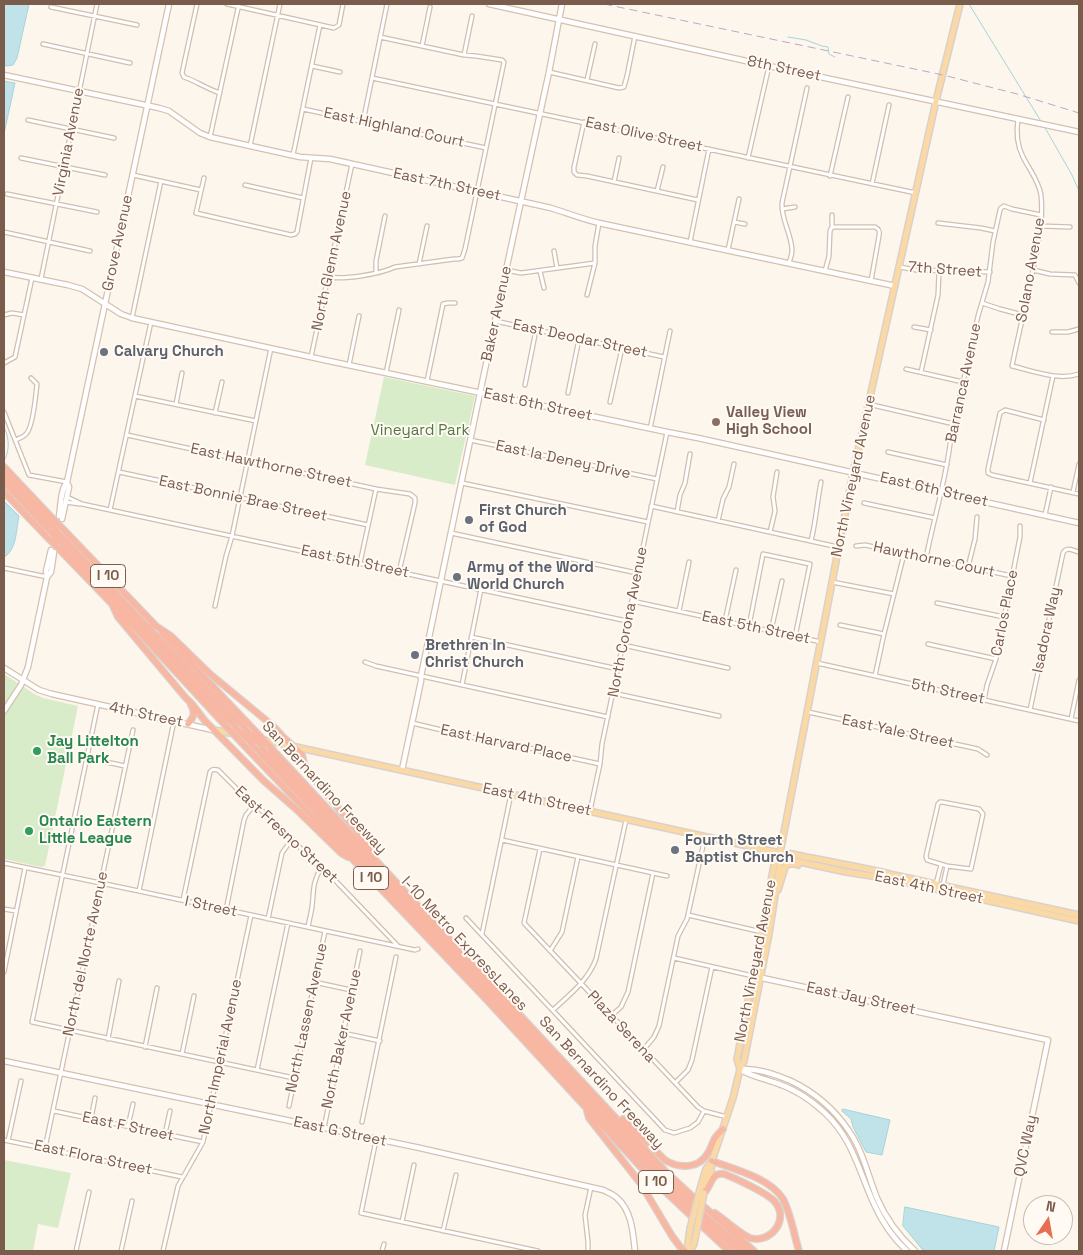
<!DOCTYPE html>
<style>
body{margin:0}
#map{position:relative;width:1083px;height:1255px;overflow:hidden;background:#fdf6ec;font-family:"Space Grotesk",sans-serif}
canvas{display:block}
.frame{position:absolute;inset:0;border:5px solid #7a5c4d;pointer-events:none}
.north{position:absolute;left:1023px;top:1195px;width:50px;height:50px;box-sizing:border-box;background:#fffaf3;border:1px solid #cabbb1;border-radius:50%;rotate:12deg;font-size:14px;font-weight:700;line-height:20px;text-align:center;color:#7a5c4d}
.north::after{content:'';display:block;margin:auto;width:18px;height:22px;background:#e76f51;clip-path:polygon(50% 0,100% 100%,50% 72%,0 100%)}
</style>
<div id="map">
<canvas width="1083" height="1255"></canvas>
<div class="frame"></div>
<div class="north">N</div>
</div>
<script>
const ctx = document.querySelector('canvas').getContext('2d');
ctx.lineJoin = 'round';
function paint(path, color) { ctx.fillStyle = color; ctx.fill(path, 'evenodd'); }
function strokePath(path, color, width, dash) { ctx.strokeStyle = color; ctx.lineWidth = width; ctx.lineCap = dash ? 'butt' : 'round'; ctx.setLineDash(dash || []); ctx.stroke(path); }
function write(font, color, halo, rows, align = 'center') {
  ctx.font = font + ' "Space Grotesk",sans-serif'; ctx.lineWidth = 4; ctx.setLineDash([]); ctx.textBaseline = 'middle'; ctx.strokeStyle = halo; ctx.fillStyle = color; for (const [text, x, y, turn = 0] of rows) {
    ctx.save(); ctx.translate(x, y); ctx.rotate((+turn || 0) * Math.PI / 180); ctx.textAlign = isNaN(turn) ? turn : align; if (halo) ctx.strokeText(text, 0, 0); ctx.fillText(text, 0, 0); ctx.restore();
  }
}
const green = new Path2D(`
 M384,377L475,396L455,485L365,465Z
 M4,674L36,695L43,698L78,706L45,866L41,867L4,859Z
 M4,1160L71,1173L58,1228L38,1224L33,1251H4Z`);
const water = new Path2D(`
 M4,4H29L17,58L13,65L7,66L4,65Z
 M4,81L15,83L4,134Z
 M4,501L19,516C16,530 17,547 6,556H4Z
 M843,1109L890,1120L882,1155L866,1152L853,1127L851,1119L842,1111Z
 M905,1207L999,1227L994,1251H927L922,1249L903,1226Z`);
const stream = new Path2D(`
 M969,4L1042,123
 M788,37L806,40L822,46L828,47L829,54L835,57
 M1044,126L1072,175L1079,191
 M4,427C9,437 10,449 5,459`);
const street = new Path2D(`
 M197,4L182,73L184,77C196,81 207,89 220,93
 M227,4L334,28L339,25L343,4
 M51,7L137,25
 M43,44L130,63
 M422,46L430,7
 M464,55L472,16
 M312,66L340,72
 M549,72L619,88L624,87L627,76L635,36
 M372,78L916,193
 M587,80L595,44
 M303,109L486,148
 M1018,119C1016,132 1017,145 1023,157C1029,169 1039,181 1041,195C1044,223 1037,251 1031,279C1025,308 1018,337 1012,366C1033,371 1058,381 1079,374
 M28,120L114,138
 M363,122L387,4
 M584,122L574,167V172L577,175L587,176L698,200
 M210,137L239,4
 M250,146L280,4
 M293,155L320,25
 M21,158L105,175
 M748,158L769,66
 M133,175L201,190
 M830,176L848,97
 M204,178L196,213L291,235L295,234L297,232L311,158
 M614,182L619,158
 M872,184L889,105
 M245,185L303,198
 M657,191L663,167
 M7,194L97,212
 M782,209L795,207
 M734,222L745,224
 M938,223L981,228L995,231
 M1041,226L1070,227
 M832,227H875C879,229 880,231 879,236L871,281
 M4,232L90,251
 M690,242L709,149
 M728,250L739,199
 M554,251L557,268
 M789,263C790,259 792,255 792,251C792,234 781,221 782,203L807,88
 M419,264L427,226
 M900,267L916,270L990,272
 M506,270L521,273L595,263
 M1033,270L1050,274L1075,275L1079,283
 M540,271L544,288
 M825,271L829,256L830,231L832,227V215
 M376,273V261L385,216
 M329,277C344,280 380,274 395,267L454,259H458L462,258L465,249L504,62L502,60L476,56L464,55L380,37
 M41,279L97,4
 M587,295L595,263V246L599,223
 M982,303L1000,309L1023,315
 M4,315L12,313L24,315
 M132,318L161,181
 M495,321L664,357
 M914,327L931,330
 M1052,332H1068L1079,329
 M311,357L352,164
 M4,363L15,357L32,278
 M349,365L359,316
 M906,369L963,382
 M921,372L938,295L939,271
 M386,373L399,310
 M427,381L443,304L448,303H455
 M525,385L536,330
 M568,393L579,339
 M135,396L256,421
 M610,402L622,348
 M176,404L182,373
 M868,404L954,424
 M4,412L29,475L67,482
 M215,413L222,382
 M1044,420L1005,410L1000,413L988,469V473L992,475L1079,494
 M650,429L670,331
 M127,435L376,489L410,494L415,498V503L399,572
 M16,440C19,438 24,437 26,434C33,428 36,394 37,384L31,378
 M470,440L657,479
 M888,452L947,465
 M119,472L368,525
 M462,483L648,522
 M1030,483L1053,376
 M1073,492L1079,464
 M67,497L82,504L627,621
 M65,502L80,504
 M864,503L935,518
 M651,506L838,547
 M110,510L151,322
 M677,512L680,495L685,483L690,454
 M1045,515L1051,487
 M718,521L723,499L729,487L734,464
 M770,532L775,511L773,497L777,472
 M451,533L637,573
 M811,541C816,521 817,502 821,482
 M856,546L865,545L1012,576
 M926,558C934,517 947,477 951,436L978,316L988,282L993,242L1000,210L1001,208L1004,206L1012,209L1041,215
 M360,563L376,489
 M968,567L975,539L977,517
 M4,568L47,577
 M832,582L894,594
 M632,601L821,642
 M937,603L1004,617
 M215,606L226,556L232,536L271,348
 M679,611L689,562
 M725,621L736,570
 M840,625L884,634
 M749,626L763,554L810,564L795,637
 M771,631L782,581
 M471,637L618,669
 M928,644L996,659
 M623,645L728,668
 M365,662L376,666L608,717
 M817,663L1079,721
 M875,676L884,634L904,554
 M462,685L481,589
 M613,693L719,716
 M984,700L987,685L996,659L1020,537V526
 M98,704L32,1022L294,1078
 M1030,710L1063,553C1067,546 1073,551 1079,552
 M808,712L978,749L987,755
 M1071,719L1079,680
 M412,723L480,739L486,738L534,749L540,751L600,764
 M87,758L125,766
 M940,802H942L979,809L983,814L971,869L947,866L927,860L926,856L938,804Z
 M590,811L600,764L602,744L667,432
 M502,840L667,876
 M540,849L524,923L698,1107L704,1111L727,1117
 M4,863L139,891L415,950L418,949
 M936,884L941,865
 M943,885L947,866
 M139,891L174,721
 M183,900L210,772C212,769 214,769 218,770L247,799L271,818L315,863L330,875L398,946
 M4,909L16,911
 M226,910L244,820L246,815L254,805
 M688,915L762,932
 M466,918L665,1130L674,1133L690,1128L698,1122L704,1111
 M268,919L282,853L292,839
 M308,927C309,921 311,914 312,907C314,891 312,883 321,868
 M482,934L511,794
 M550,951L562,932L578,857
 M674,958L753,976
 M4,972L25,868
 M314,982L351,990
 M553,1010C569,995 588,981 596,959L626,820
 M611,1016L621,1007L628,992L653,873
 M343,1033L380,1041
 M108,1039L119,981
 M145,1047L157,988
 M643,1050L654,1037L659,1026L678,936L687,919L689,910L705,837
 M182,1054L194,996
 M257,1070L288,923
 M675,1083L688,1070L692,1060L712,967
 M289,1106L325,931
 M54,1111L203,1142
 M91,1119L95,1098
 M362,1122L396,957
 M128,1126L133,1104
 M324,1128L360,951
 M165,1134L170,1111
 M4,1140L182,1177
 M376,1140L361,1213L538,1251
 M8,1141L21,1081
 M45,1148L133,730
 M402,1222L414,1165
 M443,1231L456,1175
 M76,1251L89,1192
 M121,1251L132,1201
 M163,1251L178,1186L203,1142L251,915
 M382,1251L384,1244
 M588,1251V1242L585,1215L591,1187`);
const secondary = new Path2D(`
 M489,4L769,66L1079,132
 M4,75L159,108L169,111L200,133L210,137L300,157L330,159L551,208C567,213 582,219 599,223L895,286
 M4,272L68,285L82,289L121,314L132,318L329,361L667,432L698,438L1079,523
 M59,516C61,506 60,491 67,482L169,4
 M62,519L69,487L67,482
 M47,577L46,571L51,550
 M4,668L39,690L52,694L213,730
 M4,711L21,685L28,667L47,577L51,572L54,552
 M402,770L421,681V676L495,321L549,72L562,4
 M753,976L1048,1040L1004,1251
 M4,1061L420,1148L603,1190C607,1192 613,1194 617,1198C632,1211 633,1233 635,1251
 M740,1069C757,1068 775,1074 791,1081C814,1092 835,1110 849,1131C863,1151 868,1176 877,1198C886,1219 899,1236 915,1251
 M741,1070C751,1076 762,1078 773,1082C793,1088 810,1099 825,1113C853,1139 859,1172 874,1204C882,1222 893,1238 907,1251`);
const primary = new Path2D(`
 M214,730L246,736
 M264,740L780,853H787C823,861 859,866 894,875L1079,915
 M780,853L786,859L846,872L891,879L1079,921
 M778,890L785,867C789,863 793,863 798,865
 M740,1069L737,1059L775,860L780,853
 M706,1187L711,1170L712,1161L733,1098L740,1069L744,1061L769,934L780,864V853L853,473L936,101L960,4
 M700,1189L706,1169L712,1161
 M688,1251V1243L690,1229
 M690,1251L694,1244L696,1234`);
const highway = new Path2D(`
 M4,467L54,520
 M4,475L52,526
 M4,482L51,532
 M4,492L49,539
 M62,528L156,626
 M60,535L245,729
 M59,541L235,727
 M58,548L140,633L225,725
 M113,606L118,617L185,697L192,704L205,721L263,780L297,810L341,853L348,857
 M153,624L171,636L210,674L273,726L283,737L294,747L302,755L304,763L308,771L365,841L370,849L374,857
 M162,633L255,731
 M188,724C193,718 196,713 191,705
 M241,742L485,998L649,1176L687,1212L729,1251
 M252,744L498,1005L655,1174L677,1197L738,1251
 M262,746L660,1173L706,1217L746,1251
 M271,748L667,1173L693,1197L754,1251
 M587,1111L589,1118L641,1184L672,1236L681,1248L685,1251
 M623,1119L665,1160C679,1169 699,1169 708,1153C711,1149 712,1143 715,1138C717,1135 720,1132 723,1129
 M712,1161C734,1169 770,1178 783,1199C791,1214 794,1235 799,1251
 M704,1193C712,1185 711,1172 724,1174C735,1178 769,1194 775,1202C790,1220 770,1244 750,1238C740,1234 724,1219 715,1213`);
const rail = new Path2D(`
 M604,4L943,75L1017,94L1079,113`);
const primaryBridge = new Path2D(`
 M690,1229L700,1189
 M696,1234L704,1193`);
const highwayBridge = new Path2D(`
 M54,520L62,528
 M52,526L60,535
 M51,532L59,541
 M49,539L58,548
 M225,725L241,742
 M235,727L252,744
 M245,729L262,746
 M255,731L271,748`);
const markers = [
 [104,352,5,"#6b7280"],
 [716,422,5,"#8d6e63"],
 [469,520,5,"#6b7280"],
 [457,577,5,"#6b7280"],
 [415,655,5,"#6b7280"],
 [37,751,5,"#2e9e5b"],
 [29,831,5,"#2e9e5b"],
 [675,850,5,"#6b7280"]
];
const shields = [
 [108,576,35],
 [371,878,35],
 [656,1182,35]
];
const shieldNames = [
 ["I 10",108,576],
 ["I 10",371,878],
 ["I 10",656,1182]
];
const streetNames = [
 ["8th Street",784,69,12],
 ["East Highland Court",394,128,12],
 ["East Olive Street",644,135,12],
 ["Virginia Avenue",69,142,-79],
 ["East 7th Street",447,185,12],
 ["Grove Avenue",118,243,-78],
 ["North Glenn Avenue",332,261,-78],
 ["7th Street",945,270,4],
 ["Solano Avenue",1031,270,-80],
 ["Baker Avenue",497,314,-78],
 ["East Deodar Street",580,339,12],
 ["Barranca Avenue",964,383,-78],
 ["East 6th Street",538,405,12],
 ["East la Deney Drive",563,460,12],
 ["East Hawthorne Street",271,466,12],
 ["North Vineyard Avenue",854,476,-78],
 ["East 6th Street",934,490,13],
 ["East Bonnie Brae Street",243,499,12],
 ["Hawthorne Court",934,560,12],
 ["East 5th Street",355,562,12],
 ["Carlos Place",1005,613,-79],
 ["North Corona Avenue",628,622,-79],
 ["East 5th Street",756,628,12],
 ["Isadora Way",1047,630,-78],
 ["5th Street",948,692,12],
 ["4th Street",146,715,12],
 ["East Yale Street",898,732,12],
 ["East Harvard Place",506,744,12],
 ["San Bernardino Freeway",324,788,47],
 ["East 4th Street",537,800,12],
 ["East Fresno Street",286,835,43],
 ["East 4th Street",929,888,12],
 ["I Street",211,907,12],
 ["I-10 Metro ExpressLanes",464,944,47],
 ["North del Norte Avenue",86,954,-78],
 ["North Vineyard Avenue",756,961,-79],
 ["East Jay Street",861,999,12],
 ["North Lassen Avenue",307,1018,-78],
 ["Plaza Serena",621,1027,47],
 ["North Baker Avenue",342,1039,-78],
 ["North Imperial Avenue",221,1057,-78],
 ["San Bernardino Freeway",601,1083,47],
 ["East F Street",128,1127,12],
 ["East G Street",340,1132,12],
 ["QVC Way",1026,1146,-78],
 ["East Flora Street",93,1158,12]
];
const worshipNames = [
 ["Calvary Church",114,352],
 ["First Church",479,511],
 ["of God",479,528],
 ["Army of the Word",467,568],
 ["World Church",467,585],
 ["Brethren In",425,646],
 ["Christ Church",425,663],
 ["Fourth Street",685,841],
 ["Baptist Church",685,858]
];
const educationNames = [
 ["Valley View",726,413],
 ["High School",726,430]
];
const parkNames = [
 ["Vineyard Park",420,431]
];
const leisureNames = [
 ["Jay Littelton",47,742],
 ["Ball Park",47,759],
 ["Ontario Eastern",39,822],
 ["Little League",39,839]
];
paint(green, '#d8ecc9');
paint(water, '#bfe3e8');
strokePath(water, '#a5d3da', 1);
strokePath(stream, '#a5d3da', 1);
strokePath(street, '#d1beb0', 5.5);
strokePath(secondary, '#d6c0b0', 7);
strokePath(primary, '#dad1cd', 8);
strokePath(highway, '#dad1cd', 8);
strokePath(street, '#fff', 3);
strokePath(secondary, '#fff', 4.5);
strokePath(primary, '#fbd9a5', 5);
strokePath(highway, '#f7b7a3', 5.5);
strokePath(rail, '#b9a8c9', 1, [8, 5]);
strokePath(primaryBridge, '#dad1cd', 8, []);
strokePath(highwayBridge, '#dad1cd', 8, []);
strokePath(primaryBridge, '#fbd9a5', 5);
strokePath(highwayBridge, '#f7b7a3', 5.5);
for (const [x, y, r, color] of markers) { const dot = new Path2D(); dot.arc(x, y, r, 0, 2 * Math.PI); ctx.fillStyle = color; ctx.fill(dot); strokePath(dot, '#fffaf3', 2); }
for (const [x, y, w] of shields) { const box = new Path2D(); box.roundRect(x - w / 2, y - 11.5, w, 23, 4); ctx.fillStyle = '#fffaf3'; ctx.fill(box); strokePath(box, '#7a5c4d', 1); }
write('bold 14px', '#7a5c4d', null, shieldNames);
write('15px', '#7a5c4d', '#fffaf3', streetNames);
write('bold 15px', '#5b616d', '#fffaf3', worshipNames, 'left');
write('bold 15px', '#785e54', '#fffaf3', educationNames, 'left');
write('15px', '#537a41', '#fffaf3', parkNames);
write('bold 15px', '#27864d', '#fffaf3', leisureNames, 'left');
</script>
